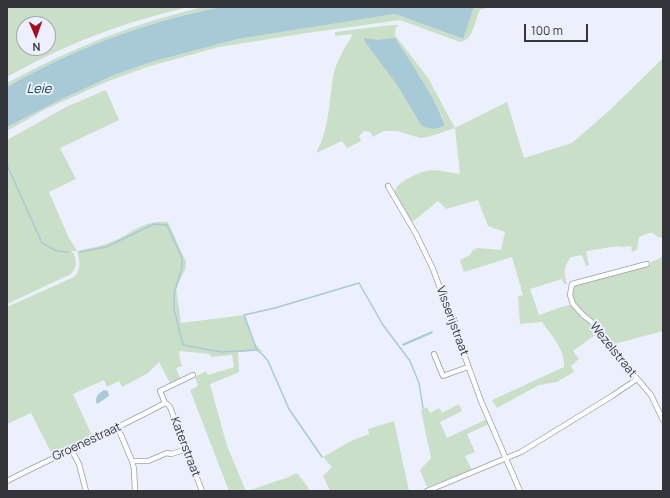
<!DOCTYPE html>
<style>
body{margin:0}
#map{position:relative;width:670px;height:498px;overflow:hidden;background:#ebf0fc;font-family:Manrope,sans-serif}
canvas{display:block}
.frame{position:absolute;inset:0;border:8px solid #33353a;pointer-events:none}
.north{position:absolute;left:16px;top:16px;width:40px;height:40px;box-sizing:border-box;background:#ebf0fc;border:1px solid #a1a5ae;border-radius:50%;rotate:178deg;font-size:11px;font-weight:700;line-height:16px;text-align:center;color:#33353a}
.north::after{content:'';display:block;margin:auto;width:14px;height:18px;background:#a50b22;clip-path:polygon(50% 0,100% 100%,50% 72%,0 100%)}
.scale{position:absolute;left:524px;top:24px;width:64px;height:18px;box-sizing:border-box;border:2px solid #33353a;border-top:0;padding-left:5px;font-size:12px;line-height:14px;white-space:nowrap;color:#33353a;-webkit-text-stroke:3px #ebf0fc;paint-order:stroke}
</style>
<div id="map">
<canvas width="670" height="498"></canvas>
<div class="frame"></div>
<div class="north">N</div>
<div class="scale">100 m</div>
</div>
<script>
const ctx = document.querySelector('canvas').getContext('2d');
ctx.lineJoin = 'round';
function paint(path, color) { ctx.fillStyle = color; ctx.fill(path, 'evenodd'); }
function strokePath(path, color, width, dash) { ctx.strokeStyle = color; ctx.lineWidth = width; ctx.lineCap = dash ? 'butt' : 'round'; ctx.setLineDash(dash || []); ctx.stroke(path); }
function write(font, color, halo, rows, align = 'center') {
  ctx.font = font + ' Manrope,sans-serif'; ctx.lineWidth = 4; ctx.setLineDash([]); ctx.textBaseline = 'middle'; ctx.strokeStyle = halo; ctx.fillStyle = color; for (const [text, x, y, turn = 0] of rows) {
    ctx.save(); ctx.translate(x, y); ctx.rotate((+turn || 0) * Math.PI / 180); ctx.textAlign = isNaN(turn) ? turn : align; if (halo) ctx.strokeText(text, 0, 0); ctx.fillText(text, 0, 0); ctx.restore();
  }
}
const green = new Path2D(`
 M7,7H188C157,15 126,23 96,35C66,46 36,61 7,77ZM24,24H48V48H24Z
 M203,7H222C147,21 72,49 7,87V83C69,49 135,23 203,7Z
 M474,7H488L480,10C475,20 473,41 460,42L400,20L307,33L219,47L147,67L106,82L46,109L7,131V127L62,99L112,76L151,62L238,39L395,14L462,39Z
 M392,25H399L396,27L395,35L428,78L455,128L507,102L524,158L572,143L611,109L663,58V238L658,237L653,233H649L639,237L637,250L632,252L631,246L620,247L618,246L586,251L589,265L586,266L582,255L571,257C563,268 564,271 567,284H564L562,279L530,289L539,315L561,307L571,305L594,326L598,333L573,351L579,359L571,366L574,372L557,382L539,385L497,408L492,400L564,367C566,351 551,335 542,322L520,324L518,296L523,295L512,257L464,272L460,260L470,255L473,250L478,248L501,250L505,232L488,226L478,200L446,209L438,201L411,223L394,193C397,184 402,182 409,178C430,166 437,171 460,174L455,128L428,137L420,138L397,131H383L373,137L370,132L364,131L359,136L361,141L347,148L342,141L316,153C329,130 329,103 333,77C336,61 345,48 353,34L335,36V32ZM418,73L442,116L445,125H421L395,82Z
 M106,90L119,120L60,148L76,179L49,192L68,236L77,251C90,248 104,246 116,240C135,231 145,220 168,222L186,262L185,270L176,288L181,323L245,315L255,344L263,352L256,351L238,352L239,372L210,384L227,446L246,491H229L190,390L198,386L195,377L206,371L208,375L234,367L232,355L211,357L210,354L180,351L179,354L182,366L176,368L180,378L170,383L159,362L148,373L122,387L119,381L107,387L104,380L73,394L92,436L52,454L31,413L7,424V307L74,277C81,271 80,260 77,251H72C77,259 78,266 71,274L7,304V140L66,107Z
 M663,257V331L611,345L577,307L573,300V286L651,265V262Z
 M459,404L462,411L440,422L447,438L487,419L489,424L467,434L475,452L465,456L472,470L427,487L420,470L431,458L421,410L427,407L430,413L439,408L442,413Z
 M394,421L409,491H330L323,476L332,467L323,457L351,441L369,434L368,429Z
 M296,473L298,474L309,489L308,491H247L289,477Z`);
const water = new Path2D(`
 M222,7H474L463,39L395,14L238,39L151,62L112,76L62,99L7,127V87C72,49 148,21 222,7Z
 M364,38L377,40L395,38C413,66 433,94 445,125C436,130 430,130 421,125L395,82L365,42Z
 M432,331L433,333L403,346L402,344Z
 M104,390L108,391L109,396L97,404C94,398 98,394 104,390Z`);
const stream = new Path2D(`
 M7,165L42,243L57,251L68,252
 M80,252L106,247L154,224L167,225L182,258V268L174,294V309L183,345L221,352L257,350L263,355L268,361L289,409L322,457
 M257,350L244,315L275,308L359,283L383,325L410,361L419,383L423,408`);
const street = new Path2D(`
 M388,186L416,234L433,269L481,401L520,491
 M647,264L572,284L570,295L573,304L583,315L593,323L617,355L651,395L663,420
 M434,354L443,376L468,367
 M165,403L160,391L193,375
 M118,428L132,461L134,469L135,491
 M71,449L79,464L86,491
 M132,461H148L167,453L171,454L181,451
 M7,481C60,454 113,431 165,403L167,404L170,407L202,491
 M427,491L521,452L612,396L637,379`);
const streetNames = [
 ["Visserijstraat",452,321,70],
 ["Wezelstraat",613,350,51],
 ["Groenestraat",87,442,-25],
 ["Katerstraat",185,447,69]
];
const waterNames = [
 ["Leie",39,89]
];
paint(green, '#cadfc7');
paint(water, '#a7cad6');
strokePath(stream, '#a7cad6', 1.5);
strokePath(street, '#9a9fa9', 6);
strokePath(street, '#fff', 4.5);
write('12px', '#33353a', '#ebf0fc', streetNames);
write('italic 13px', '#144554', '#ebf0fc', waterNames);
</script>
